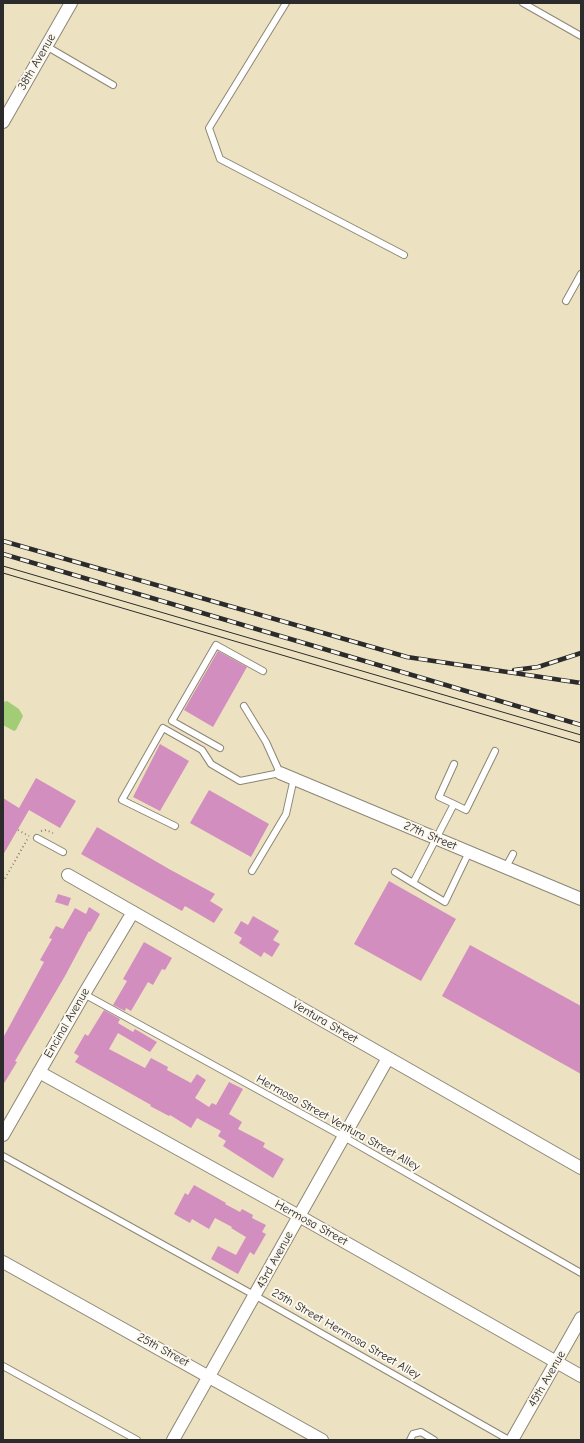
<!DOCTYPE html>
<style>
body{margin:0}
#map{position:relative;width:584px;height:1443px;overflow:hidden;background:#ece1c0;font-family:"Comic Neue",sans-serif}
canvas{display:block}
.frame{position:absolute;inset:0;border:4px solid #2b2b2b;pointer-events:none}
</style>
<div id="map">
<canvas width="584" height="1443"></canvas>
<div class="frame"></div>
</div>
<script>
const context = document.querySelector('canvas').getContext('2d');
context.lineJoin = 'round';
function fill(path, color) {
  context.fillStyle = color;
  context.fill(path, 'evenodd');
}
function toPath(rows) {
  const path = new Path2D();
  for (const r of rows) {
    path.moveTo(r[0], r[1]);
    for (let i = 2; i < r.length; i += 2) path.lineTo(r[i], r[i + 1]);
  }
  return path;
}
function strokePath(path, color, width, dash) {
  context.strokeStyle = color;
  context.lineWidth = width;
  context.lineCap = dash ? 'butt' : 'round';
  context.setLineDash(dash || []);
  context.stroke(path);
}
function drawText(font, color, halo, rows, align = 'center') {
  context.font = font + ' "Comic Neue",sans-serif';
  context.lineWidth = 4;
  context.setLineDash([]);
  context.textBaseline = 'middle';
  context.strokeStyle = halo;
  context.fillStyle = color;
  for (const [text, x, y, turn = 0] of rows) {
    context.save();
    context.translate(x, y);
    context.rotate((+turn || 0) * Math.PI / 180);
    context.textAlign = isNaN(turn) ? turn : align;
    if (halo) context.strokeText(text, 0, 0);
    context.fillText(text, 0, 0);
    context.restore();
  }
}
fill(toPath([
 [7,701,19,709,23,716,16,730,14,731,3,725,3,702]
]), '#a3cc77');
fill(toPath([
 [218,651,247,667,213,727,184,710],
 [160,744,189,761,160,811,133,797],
 [36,778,76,801,60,828,29,810,3,855,3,798,19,808],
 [209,790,269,824,251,857,190,823],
 [97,827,169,869,215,894,210,901,223,909,214,923,185,906,182,911,81,854],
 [389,881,456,919,421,981,354,944],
 [58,894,71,898,68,906,55,902],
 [89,907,100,914,90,932,89,931,65,976,15,1061,17,1062,3,1085,3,1038,44,962,40,960,52,939,49,938,56,926,63,929,75,908,86,914],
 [253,916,279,931,273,940,280,944,272,957,264,952,261,957,239,943,242,938,234,933,241,921,248,925],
 [144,942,172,958,165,970,162,969,153,985,148,982,131,1011,126,1008,125,1011,113,1005,127,981,123,979],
 [470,945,581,1006,581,1074,442,996],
 [104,1010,120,1019,118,1023,133,1032,135,1029,157,1042,150,1052,118,1033,109,1049,145,1068,151,1058,168,1067,167,1070,191,1083,197,1074,206,1080,195,1098,209,1107,212,1103,216,1105,229,1082,243,1089,229,1114,242,1122,238,1129,265,1143,263,1147,284,1159,273,1178,223,1146,226,1141,218,1136,221,1131,197,1118,191,1128,170,1115,169,1116,150,1106,151,1105,75,1062,79,1056,74,1053,85,1034,88,1036],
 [194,1185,226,1203,225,1204,240,1212,242,1209,253,1215,252,1218,266,1225,262,1232,266,1234,254,1255,250,1252,238,1274,211,1259,218,1246,236,1255,246,1237,231,1228,232,1227,215,1218,209,1229,192,1219,190,1223,174,1214,185,1193,188,1195]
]), '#d38ec0');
const service = toPath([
 [286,3,209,128,220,159,404,255],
 [523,3,581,36],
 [46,46,113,85],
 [566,301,581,274],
 [220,748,172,721,216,645,263,671],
 [454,804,466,810,495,751],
 [175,826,122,800,163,728,202,750,211,764,240,781,280,773,266,742,244,706],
 [37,838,63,852],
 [506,867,513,854],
 [252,871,286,814,294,778],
 [395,872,413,883,454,804,439,797,454,764],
 [413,883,445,902,469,852],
 [84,994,344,1137,581,1273],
 [3,1156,254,1295,509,1440],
 [3,1366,137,1440],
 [410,1440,413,1434,421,1432,434,1440]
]);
const minor = toPath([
 [3,122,71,3],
 [280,773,581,899],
 [68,875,581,1168],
 [39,1072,299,1216,581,1376],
 [3,1135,84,994,133,912],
 [3,1262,322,1440],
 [173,1440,388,1058],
 [512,1440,581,1318]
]);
strokePath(service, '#8c8676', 8);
strokePath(minor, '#8c8676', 14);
strokePath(toPath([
 [18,830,29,836],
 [41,831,46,830,53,833],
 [3,882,28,838]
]), '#8c8676', 2, [1, 3]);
strokePath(service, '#fff', 6);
strokePath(minor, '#fff', 12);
strokePath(toPath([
 [3,566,581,735],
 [3,573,581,743]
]), '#2b2b2b', 1);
const rail = toPath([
 [3,541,407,657,581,683],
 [3,554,581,725],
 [514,670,538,667,581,653]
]);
strokePath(rail, '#2b2b2b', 4.5);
strokePath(rail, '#fbf7ec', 3, [9]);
drawText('12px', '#2b2b2b', '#fbf7ec', [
 ["38th Avenue",37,62,-60],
 ["27th Street",430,836,23],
 ["Ventura Street",325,1022,30],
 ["Encinal Avenue",67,1023,-60],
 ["Hermosa Street Ventura Street Alley",338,1123,29],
 ["Hermosa Street",311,1223,29],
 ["43rd Avenue",275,1260,-61],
 ["25th Street Hermosa Street Alley",346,1334,30],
 ["25th Street",163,1350,29],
 ["45th Avenue",547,1379,-60]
]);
</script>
